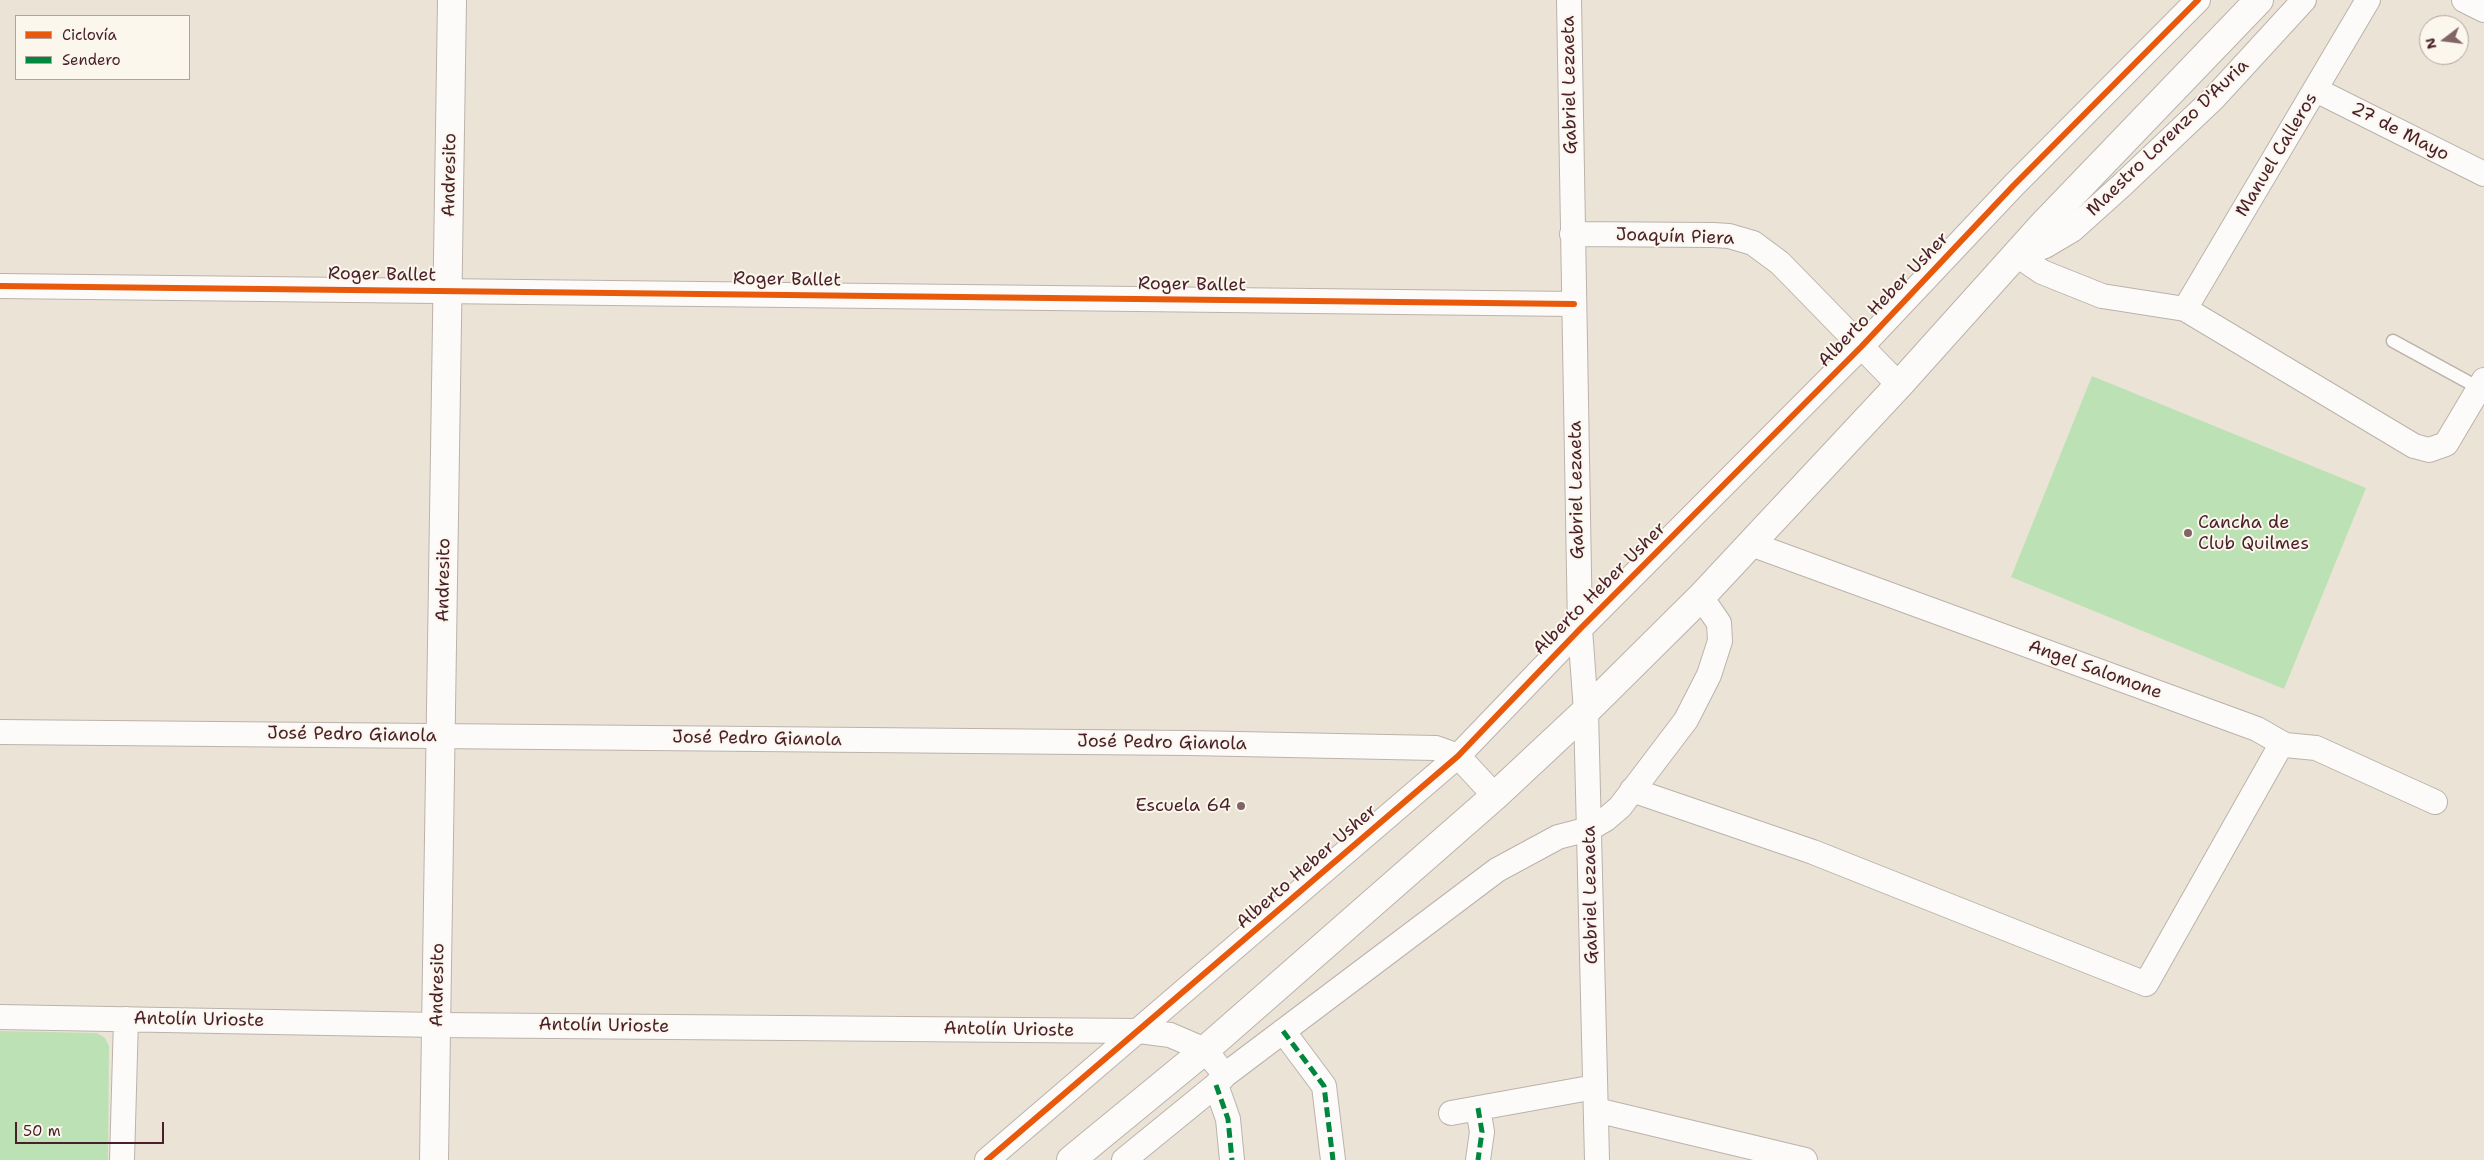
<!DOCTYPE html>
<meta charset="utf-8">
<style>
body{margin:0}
#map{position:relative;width:2484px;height:1160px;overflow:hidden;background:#ebe4d6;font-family:"Shantell Sans",sans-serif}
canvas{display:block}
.legend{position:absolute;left:15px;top:15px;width:175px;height:65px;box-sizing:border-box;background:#fbf7ec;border:1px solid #b4a19f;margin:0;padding:6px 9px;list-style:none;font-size:15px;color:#4a1f2b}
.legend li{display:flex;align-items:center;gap:10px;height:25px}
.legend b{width:25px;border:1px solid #b4a19f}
.north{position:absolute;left:2419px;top:15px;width:50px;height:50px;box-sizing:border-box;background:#fbf7ec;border:1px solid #b4a19f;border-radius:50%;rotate:255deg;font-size:14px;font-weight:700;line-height:20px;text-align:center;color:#4a1f2b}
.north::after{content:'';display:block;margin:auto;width:18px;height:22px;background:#826467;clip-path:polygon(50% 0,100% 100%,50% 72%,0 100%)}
.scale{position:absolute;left:15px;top:1122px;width:149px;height:22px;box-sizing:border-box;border:2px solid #4a1f2b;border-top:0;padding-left:6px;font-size:15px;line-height:18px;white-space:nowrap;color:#4a1f2b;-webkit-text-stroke:4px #fbf7ec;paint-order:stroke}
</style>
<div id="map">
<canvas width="2484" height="1160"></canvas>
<ul class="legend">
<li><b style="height:6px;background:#e8590c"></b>Ciclovía</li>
<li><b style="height:6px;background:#00873e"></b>Sendero</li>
</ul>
<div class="north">N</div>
<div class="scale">50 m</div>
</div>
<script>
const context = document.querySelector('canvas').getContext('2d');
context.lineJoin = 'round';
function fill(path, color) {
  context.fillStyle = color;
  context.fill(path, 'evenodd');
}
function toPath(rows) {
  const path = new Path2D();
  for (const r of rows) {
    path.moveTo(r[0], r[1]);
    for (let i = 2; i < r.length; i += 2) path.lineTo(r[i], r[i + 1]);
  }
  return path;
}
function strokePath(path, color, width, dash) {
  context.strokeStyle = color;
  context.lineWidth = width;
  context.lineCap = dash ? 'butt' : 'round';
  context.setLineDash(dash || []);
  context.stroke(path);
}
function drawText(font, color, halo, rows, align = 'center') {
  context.font = font + ' "Shantell Sans",sans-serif';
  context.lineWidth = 4;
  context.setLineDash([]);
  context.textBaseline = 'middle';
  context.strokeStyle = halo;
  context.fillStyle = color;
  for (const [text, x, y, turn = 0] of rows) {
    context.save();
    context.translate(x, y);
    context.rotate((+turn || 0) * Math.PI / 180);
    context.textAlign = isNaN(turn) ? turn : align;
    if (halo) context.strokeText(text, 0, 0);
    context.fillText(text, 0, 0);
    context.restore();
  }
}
fill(toPath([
 [2092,376,2366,488,2284,689,2011,577],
 [0,1031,97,1033,105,1038,109,1046,108,1160,0,1160]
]), '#bce1b4');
const lane = toPath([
 [2393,341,2479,388]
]);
const street = toPath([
 [1569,0,1580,629,1586,711,1597,1160],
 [2464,0,2484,10],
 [2316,90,2484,174],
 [1572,234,1713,235,1729,236,1753,243,1780,263,1899,385],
 [2017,255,2042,272,2102,296,2185,309,2414,446,2429,450,2446,444,2484,380],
 [2017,255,2045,246,2072,230,2121,186,2214,98,2304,0],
 [0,286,1574,304],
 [2185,309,2368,0],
 [1751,544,2257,729,2285,745,2316,748,2435,802],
 [0,732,1189,743,1436,748,1458,756,1495,796],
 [1632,790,1813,852,2146,984,2282,743],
 [0,1017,437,1025,1139,1031,1170,1035,1205,1050,1225,1075],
 [1283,1031,1324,1086,1333,1160],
 [1216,1085,1228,1119,1232,1160],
 [1478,1108,1482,1132,1478,1160],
 [1596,1110,1805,1160],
 [1451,1113,1595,1087],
 [122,1160,126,1019],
 [987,1160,1458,756,1580,629,1861,347,2013,186,2198,0],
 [1124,1160,1216,1085,1225,1075,1497,870,1558,837,1589,829,1606,819,1620,807,1686,720,1709,675,1720,641,1719,623,1701,597]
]);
const secondary = toPath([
 [434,1160,452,0],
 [1071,1160,1205,1050,1495,796,1586,711,1701,597,1899,385,2040,228,2259,0]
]);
strokePath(lane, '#bbb2ab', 15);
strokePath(street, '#bbb2ab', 26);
strokePath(secondary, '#bbb2ab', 30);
strokePath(lane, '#fcfbf9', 12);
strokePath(street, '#fcfbf9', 24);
strokePath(secondary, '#fcfbf9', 28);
strokePath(toPath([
 [1283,1031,1324,1086,1333,1160],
 [1216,1085,1228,1119,1232,1160],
 [1478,1108,1482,1132,1478,1160]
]), '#00873e', 5, [10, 5]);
strokePath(toPath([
 [0,286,1574,304],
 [987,1160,1458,756,1580,629,1861,347,2013,186,2198,0]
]), '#e8590c', 6);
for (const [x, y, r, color] of [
 [2188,533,5,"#826467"],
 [1241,806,5,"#826467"]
]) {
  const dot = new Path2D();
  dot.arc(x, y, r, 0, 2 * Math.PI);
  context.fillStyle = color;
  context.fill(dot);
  strokePath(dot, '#fbf7ec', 2);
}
drawText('18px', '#4a1f2b', '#fbf7ec', [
 ["Gabriel Lezaeta",1570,85,-91],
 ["27 de Mayo",2400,132,27],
 ["Maestro Lorenzo D'Auria",2168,138,-44],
 ["Manuel Calleros",2277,155,-59],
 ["Andresito",450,175,-89],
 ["Joaquín Piera",1675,237,2],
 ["Roger Ballet",382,275,1],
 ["Roger Ballet",787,280,1],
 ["Roger Ballet",1192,285,1],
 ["Alberto Heber Usher",1884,300,-46],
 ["Gabriel Lezaeta",1577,490,-91],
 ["Andresito",444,580,-89],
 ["Alberto Heber Usher",1600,589,-45],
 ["Angel Salomone",2095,670,20],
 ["José Pedro Gianola",352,735,1],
 ["José Pedro Gianola",757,739,1],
 ["José Pedro Gianola",1162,743,1],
 ["Alberto Heber Usher",1307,867,-41],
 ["Gabriel Lezaeta",1591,895,-91],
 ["Andresito",438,985,-89],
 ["Antolín Urioste",199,1020,1],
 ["Antolín Urioste",604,1026,1],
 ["Antolín Urioste",1009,1030,1]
]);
drawText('18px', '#4a1f2b', '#fbf7ec', [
 ["Cancha de",2198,523],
 ["Club Quilmes",2198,544],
 ["Escuela 64",1231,806,"right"]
], 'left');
</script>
